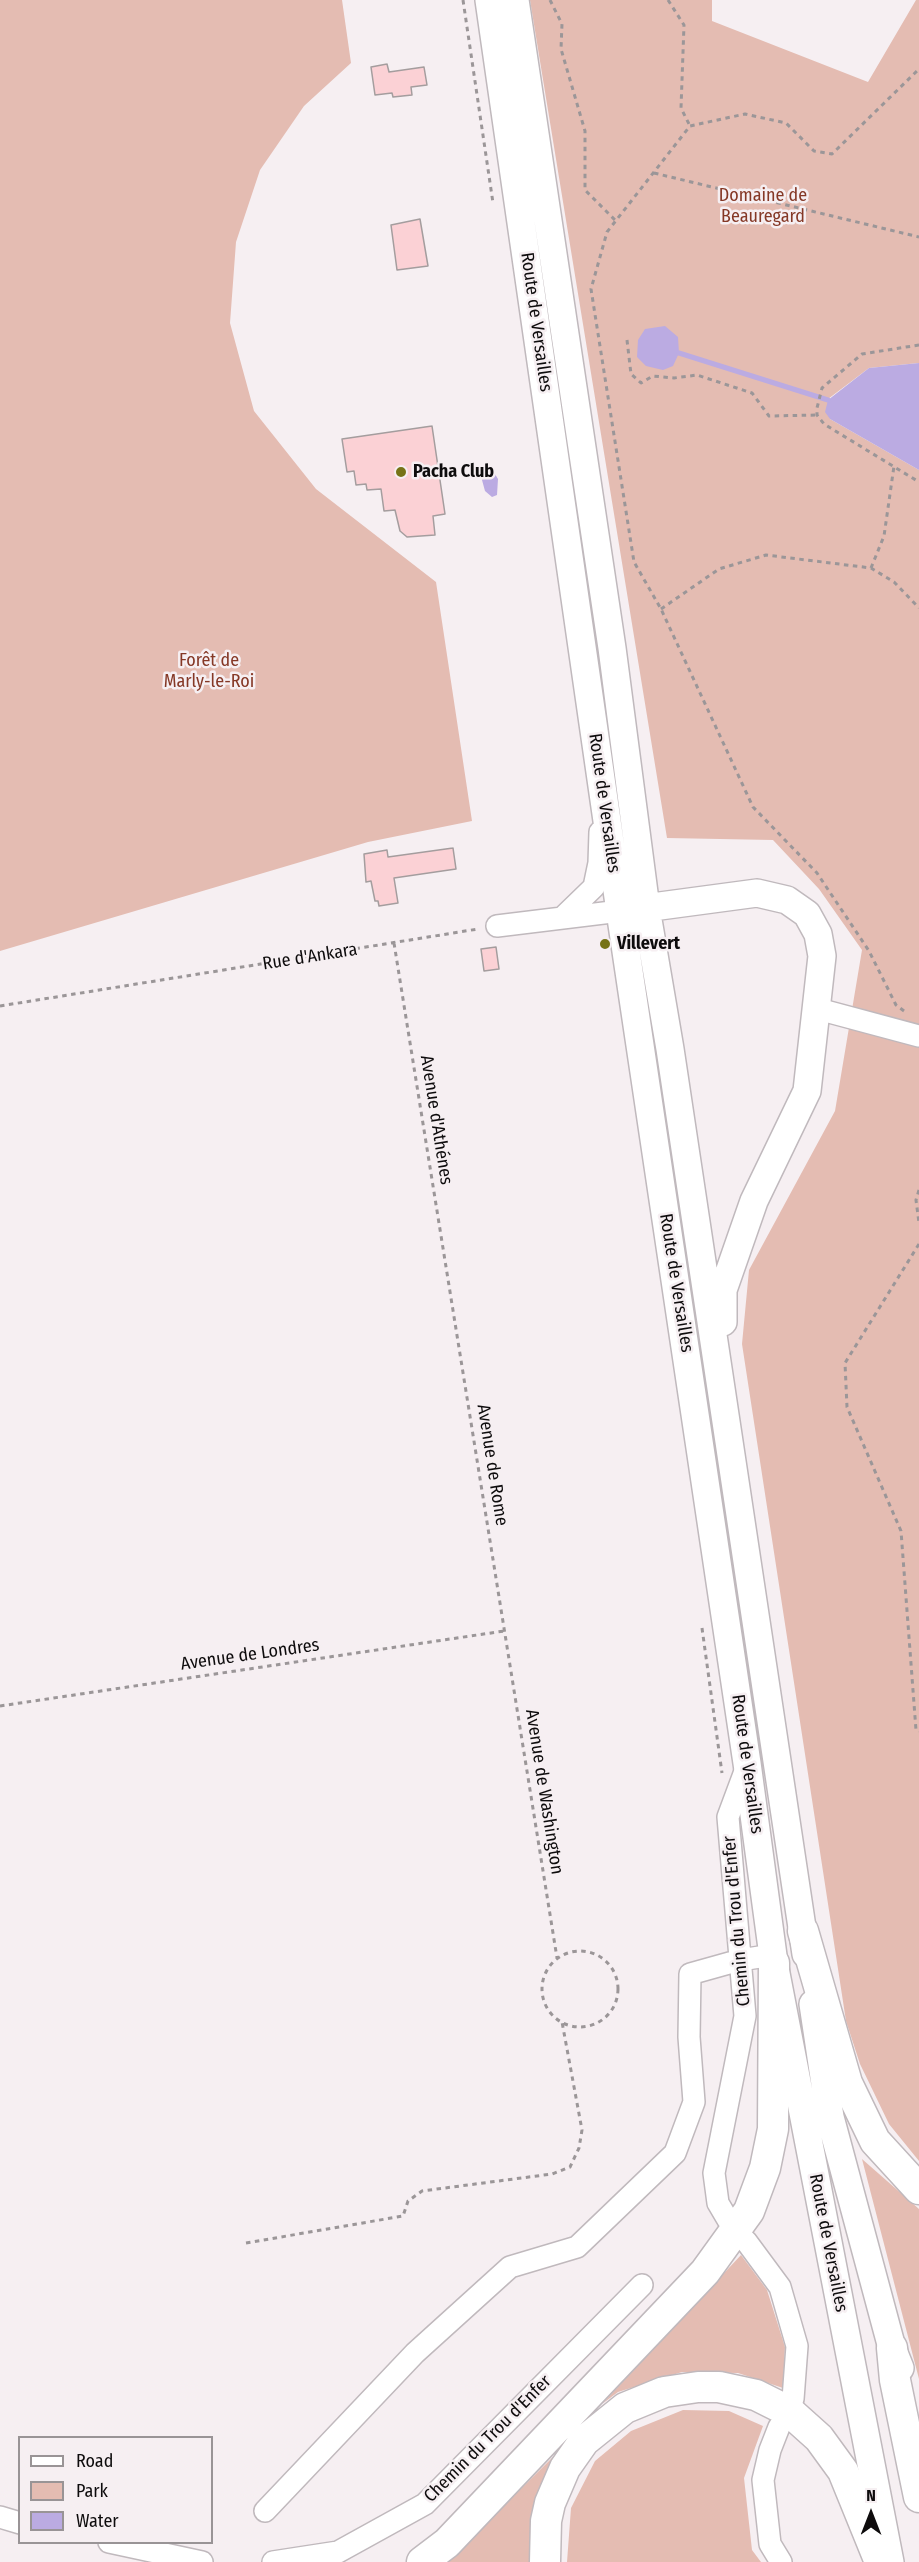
<!DOCTYPE html>
<meta charset="utf-8">
<style>
body{margin:0}
#map{position:relative;width:919px;height:2562px;overflow:hidden;background:#f6eff2;font-family:"Fira Sans Condensed",sans-serif}
canvas{display:block}
.legend{position:absolute;left:18px;top:2436px;width:195px;height:108px;box-sizing:border-box;background:#f6eff2;border:2px solid #999496;margin:0;padding:8px 10px;list-style:none;font-size:18px;color:#0e0c0d}
.legend li{display:flex;align-items:center;gap:12px;height:30px}
.legend b{width:30px;border:2px solid #999496}
.north{position:absolute;left:841px;top:2484px;width:60px;height:60px;-webkit-text-stroke:4px #f6eff2;paint-order:stroke;rotate:0deg;font-size:16px;font-weight:700;line-height:24px;text-align:center;color:#0e0c0d}
.north::after{content:'';display:block;margin:auto;width:21px;height:27px;background:#0e0c0d;clip-path:polygon(50% 0,100% 100%,50% 72%,0 100%)}
</style>
<div id="map">
<canvas width="919" height="2562"></canvas>
<ul class="legend">
<li><b style="height:8px;background:#fff"></b>Road</li>
<li><b style="height:16px;background:#e4bcb2"></b>Park</li>
<li><b style="height:16px;background:#bbabe2"></b>Water</li>
</ul>
<div class="north">N</div>
</div>
<script>
const context = document.querySelector('canvas').getContext('2d');
context.lineJoin = 'round';
function fill(path, color) {
  context.fillStyle = color;
  context.fill(path, 'evenodd');
}
function toPath(rows) {
  const path = new Path2D();
  for (const r of rows) {
    if (r.length === 3) {
      path.moveTo(r[0] + r[2], r[1]);
      path.arc(r[0], r[1], r[2], 0, 2 * Math.PI);
      continue;
    }
    path.moveTo(r[0], r[1]);
    for (let i = 2; i < r.length; i += 2) path.lineTo(r[i], r[i + 1]);
  }
  return path;
}
function strokePath(path, color, width, dash) {
  context.strokeStyle = color;
  context.lineWidth = width;
  context.lineCap = dash ? 'butt' : 'round';
  context.setLineDash(dash || []);
  context.stroke(path);
}
function drawText(font, color, halo, rows, align = 'center') {
  context.font = font + ' "Fira Sans Condensed",sans-serif';
  context.lineWidth = 5;
  context.setLineDash([]);
  context.textBaseline = 'middle';
  context.strokeStyle = halo;
  context.fillStyle = color;
  for (const [text, x, y, turn = 0] of rows) {
    context.save();
    context.translate(x, y);
    context.rotate((+turn || 0) * Math.PI / 180);
    context.textAlign = isNaN(turn) ? turn : align;
    if (halo) context.strokeText(text, 0, 0);
    context.fillText(text, 0, 0);
    context.restore();
  }
}
fill(toPath([
 [0,0,342,0,351,63,304,106,260,170,236,242,230,323,254,411,316,489,436,582,472,821,368,842,0,951],
 [530,0,712,0,712,21,868,82,916,0,919,0,919,363,869,368,828,399,830,419,919,470,919,2161,889,2124,860,2064,846,2021,742,1344,749,1270,835,1111,862,950,819,889,773,840,667,838],
 [862,2159,919,2209,919,2379],
 [741,2255,767,2290,785,2347,783,2388,738,2373,682,2372,618,2392,602,2404],
 [683,2410,729,2411,763,2426,744,2478,752,2550,761,2562,567,2562,571,2508,595,2461,631,2431],
 [555,2455,536,2497,530,2562,447,2562]
]), '#e4bcb2');
fill(toPath([
 [665,326,678,337,679,353,673,366,663,370,646,366,637,357,638,340,645,329],
 [919,363,919,470,830,419,825,412,828,400,869,368],
 [486,466,490,466,498,479,497,495,492,497,485,491,482,480]
]), '#bbabe2');
strokePath(toPath([
 [679,353,828,400]
]), '#bbabe2', 5);
const building = toPath([
 [387,64,389,72,424,67,427,85,411,87,412,95,393,97,392,93,375,95,371,67,387,64],
 [420,219,428,266,397,270,391,225,420,219],
 [432,426,445,514,433,516,435,535,407,537,400,531,395,510,384,511,381,489,367,490,366,484,356,485,354,471,347,472,342,439,432,426],
 [453,848,456,869,394,878,398,903,379,906,378,901,375,901,371,881,366,882,364,854,387,850,388,857,453,848],
 [496,947,499,969,484,971,481,949,496,947]
]);
fill(building, '#fbd1d5');
strokePath(building, '#a49d9e', 1.5);
const minor = toPath([
 [562,918,594,887,599,863,600,832],
 [497,926,620,911],
 [818,1009,919,1036],
 [728,2220,718,2203,714,2173,745,2016,728,1817,747,1766],
 [746,2241,780,2287,797,2346,793,2399],
 [779,2427,770,2450,763,2480,770,2544,781,2562],
 [265,2511,415,2353,510,2267,577,2247,675,2153,694,2102,689,2037,690,1974,740,1960,773,1955],
 [0,2517,20,2523],
 [109,2542,202,2562],
 [273,2562,338,2552,425,2504,642,2285]
]);
const major = toPath([
 [489,0,620,911,747,1763,774,1963,890,2562],
 [515,0,612,648,646,908,670,1049,806,1954],
 [630,910,757,893,787,900,807,914,818,934,822,956,807,1091,754,1201,723,1290,723,1322],
 [813,2004,830,2117,892,2348,900,2368]
]);
const highway = toPath([
 [803,1931,847,2083,875,2141,919,2189],
 [892,2348,895,2380,919,2497],
 [422,2562,447,2543,705,2272,749,2211,765,2168,773,2129,774,1963],
 [545,2562,546,2521,550,2503,565,2468,584,2441,625,2408,664,2392,698,2387,719,2387,756,2395,790,2412,819,2438,843,2471,880,2562]
]);
strokePath(minor, '#c0b9bd', 24);
strokePath(major, '#c0b9bd', 30);
strokePath(highway, '#c0b9bd', 33);
strokePath(toPath([
 [463,0,493,203],
 [550,0,562,24,561,49,585,131,585,190,616,221],
 [668,0,684,25,681,108,690,126],
 [654,173,919,237],
 [627,340,631,374,641,383,653,376,674,378,697,375,752,393,769,416,817,415],
 [919,345,862,354,822,388,817,408,817,415,824,424,919,482],
 [871,568,884,536,894,466],
 [661,609,719,569,766,555,871,568,894,582,919,608],
 [394,943,557,1958],
 [0,1006,478,929],
 [904,1011,896,1005,869,951,817,873,753,807,661,609,634,562,591,289,607,232,690,126,745,114,786,123,814,151,832,154,919,69],
 [919,1190,916,1200,919,1223],
 [919,1244,845,1363,847,1407,901,1531,916,1730,919,1731],
 [702,1628,722,1773],
 [0,1706,504,1631],
 [580,1989,38],
 [246,2243,403,2216,408,2201,422,2191,552,2174,570,2167,579,2148,582,2130,562,2022]
]), '#9b9698', 3, [4.5, 4.5]);
strokePath(minor, '#fff', 21);
strokePath(major, '#fff', 27);
strokePath(highway, '#fff', 30);
for (const [x, y, r, color] of [
 [401,472,6,"#767316"],
 [605,944,6,"#767316"]
]) {
  const dot = new Path2D();
  dot.arc(x, y, r, 0, 2 * Math.PI);
  context.fillStyle = color;
  context.fill(dot);
  strokePath(dot, '#f6eff2', 2);
}
drawText('18px', '#853826', '#f6eff2', [
 ["Domaine de",763,196],
 ["Beauregard",763,217],
 ["Forêt de",209,661],
 ["Marly-le-Roi",209,682]
]);
drawText('18px', '#0e0c0d', '#f6eff2', [
 ["Route de Versailles",536,322,82],
 ["Route de Versailles",604,803,82],
 ["Rue d'Ankara",310,957,-9],
 ["Avenue d'Athénes",436,1120,81],
 ["Route de Versailles",676,1283,81],
 ["Avenue de Rome",492,1465,81],
 ["Avenue de Londres",250,1655,-8],
 ["Route de Versailles",747,1764,82],
 ["Avenue de Washington",544,1792,81],
 ["Chemin du Trou d'Enfer",737,1921,-95],
 ["Route de Versailles",828,2243,79],
 ["Chemin du Trou d'Enfer",488,2439,-45]
]);
drawText('bold 18px', '#0e0c0d', '#f6eff2', [
 ["Pacha Club",413,472],
 ["Villevert",617,944]
], 'left');
</script>
